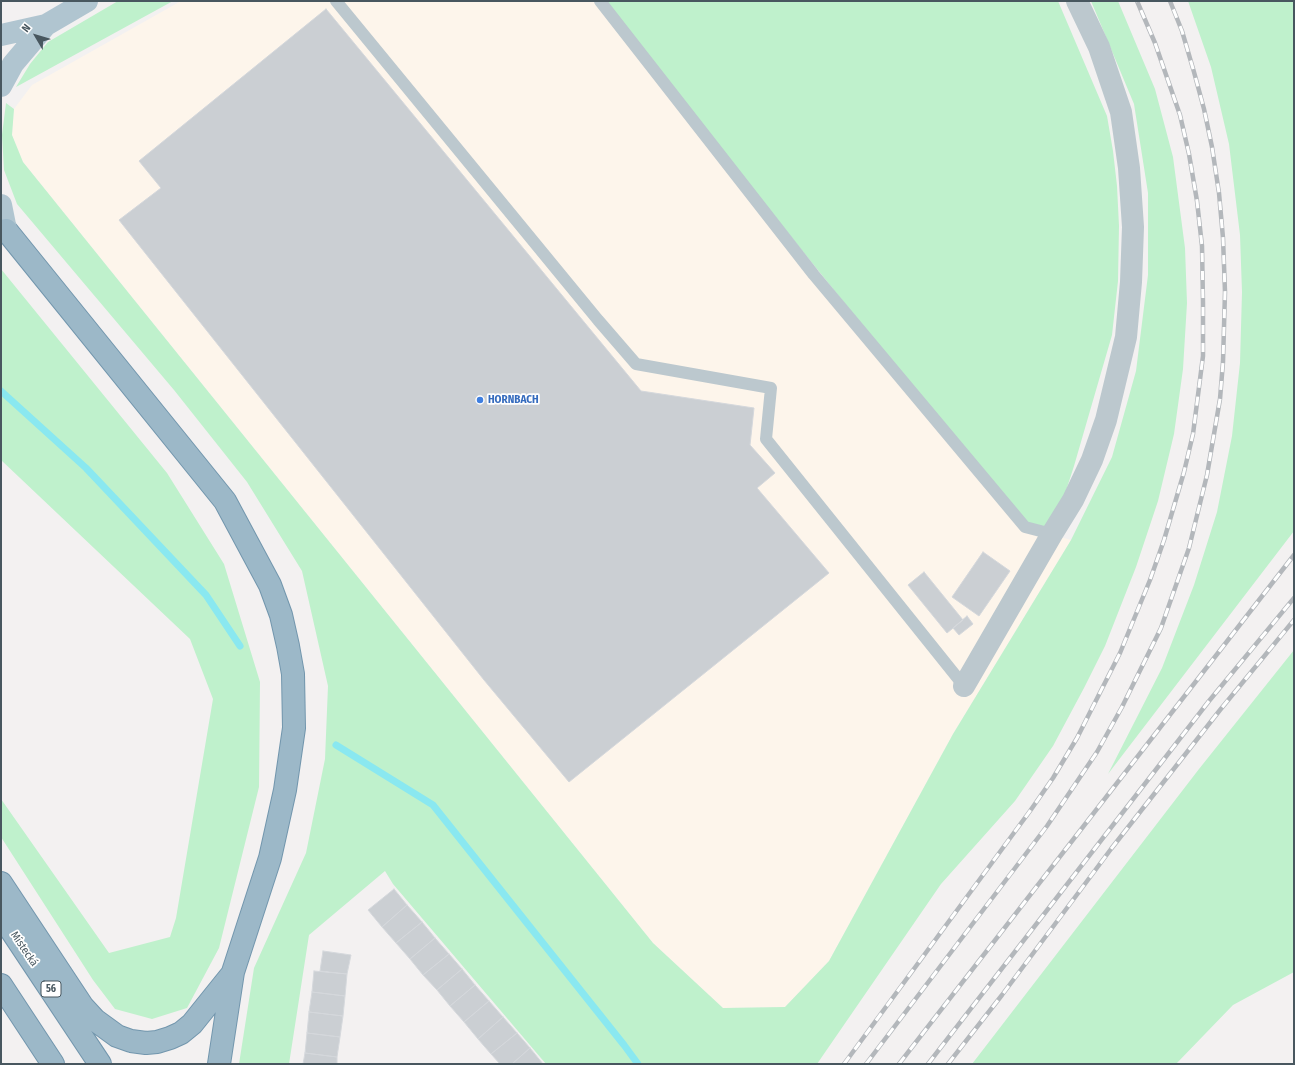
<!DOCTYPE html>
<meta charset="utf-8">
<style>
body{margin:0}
#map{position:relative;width:1295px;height:1065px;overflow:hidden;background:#f3f1f1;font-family:"Fira Sans Condensed",sans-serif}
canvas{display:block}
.frame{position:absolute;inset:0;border:2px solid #48575f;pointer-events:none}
.north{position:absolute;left:16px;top:16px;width:40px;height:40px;-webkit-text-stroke:3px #fff;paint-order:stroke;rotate:308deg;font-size:11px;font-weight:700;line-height:16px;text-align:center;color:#48575f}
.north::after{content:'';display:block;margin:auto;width:14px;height:18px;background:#48575f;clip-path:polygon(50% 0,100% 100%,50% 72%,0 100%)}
</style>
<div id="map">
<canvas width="1295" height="1065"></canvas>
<div class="frame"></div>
<div class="north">N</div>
</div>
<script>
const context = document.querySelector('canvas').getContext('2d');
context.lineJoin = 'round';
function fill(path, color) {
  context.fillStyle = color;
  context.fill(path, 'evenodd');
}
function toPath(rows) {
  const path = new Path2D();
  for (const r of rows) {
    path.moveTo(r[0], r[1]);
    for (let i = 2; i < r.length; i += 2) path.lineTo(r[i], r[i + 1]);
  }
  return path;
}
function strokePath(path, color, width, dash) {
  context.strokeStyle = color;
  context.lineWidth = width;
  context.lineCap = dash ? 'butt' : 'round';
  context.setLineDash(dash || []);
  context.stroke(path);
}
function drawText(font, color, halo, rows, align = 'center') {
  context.font = font + ' "Fira Sans Condensed",sans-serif';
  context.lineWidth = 3.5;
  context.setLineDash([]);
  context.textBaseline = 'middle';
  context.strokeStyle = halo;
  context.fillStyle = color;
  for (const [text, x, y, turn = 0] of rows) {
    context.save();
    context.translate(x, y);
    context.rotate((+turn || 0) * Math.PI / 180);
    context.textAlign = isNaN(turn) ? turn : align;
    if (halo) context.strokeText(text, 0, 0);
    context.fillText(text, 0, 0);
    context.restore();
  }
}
fill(toPath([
 [181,1,600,1,1025,527,1071,540,953,734,829,961,785,1007,723,1008,653,943,23,162,12,135,14,109,32,85]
]), '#fdf5eb');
fill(toPath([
 [118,1,173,1,16,87,30,64,48,42],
 [601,1,1058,1,1107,116,1113,151,1117,186,1119,226,1118,281,1112,335,1074,466,1052,534,1025,527],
 [1091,1,1118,1,1155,89,1173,157,1185,248,1187,303,1183,369,1174,434,1158,501,1136,567,1105,646,1084,688,1053,746,1015,801,941,884,817,1064,546,1064,393,884,385,871,309,935,289,1064,239,1064,254,968,306,853,325,759,328,686,302,571,247,482,174,390,17,204,4,170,2,135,6,103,14,109,12,135,23,162,653,943,723,1008,785,1007,829,961,953,734,1071,540,1112,457,1136,371,1148,275,1148,193,1134,104],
 [1188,1,1294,1,1294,531,1108,774,1162,668,1194,585,1217,512,1232,436,1240,363,1242,292,1240,235,1229,144,1211,67],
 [1,269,167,473,224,564,260,682,259,787,219,948,187,1008,152,1019,115,1009,93,980,1,837,1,799,109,953,170,937,176,918,213,699,190,639,1,460],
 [1294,650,1294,972,1233,1005,1176,1064,972,1064,1199,769]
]), '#bff1cc');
strokePath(toPath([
 [1,391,86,468,206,595,240,646],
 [336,745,433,805,624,1045,638,1064]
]), '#8ae8f0', 7);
const building = toPath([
 [326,9,641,391,754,408,750,445,775,473,757,488,829,573,569,782,484,680,119,220,161,188,139,161,326,9],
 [983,552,1010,571,979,616,952,597,983,552],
 [924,572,963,620,947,633,908,585,924,572],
 [967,616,973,624,959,635,953,628,967,616],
 [394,889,407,905,382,927,368,910,394,889],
 [407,905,422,922,396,943,382,927,407,905],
 [422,922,435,938,410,959,396,943,422,922],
 [435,938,449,954,423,975,410,959,435,938],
 [323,951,351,955,347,974,320,971,323,951],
 [449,954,462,969,437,990,423,975,449,954],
 [462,969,475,985,450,1006,437,990,462,969],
 [314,971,347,974,345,996,312,992,314,971],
 [475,985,489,1001,464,1022,450,1006,475,985],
 [312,992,345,996,343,1016,309,1012,312,992],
 [489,1001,503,1017,478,1039,464,1022,489,1001],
 [309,1012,343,1016,340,1037,307,1033,309,1012],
 [503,1017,517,1033,491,1054,478,1039,503,1017],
 [307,1033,340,1037,337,1057,305,1053,307,1033],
 [517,1033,530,1048,512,1064,500,1064,491,1054,517,1033],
 [530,1048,543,1064,512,1064,530,1048],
 [305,1053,337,1057,337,1064,303,1064,305,1053]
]);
fill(building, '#cbcfd3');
strokePath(building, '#d5d8dc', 1);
const trunk = toPath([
 [6,230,225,501,270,585,281,615,288,646,293,674,294,728,285,790,270,858,233,972,219,1064],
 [1,883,83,1007,95,1020,117,1036,131,1041,146,1043,157,1042,170,1038,181,1033,192,1024,233,973],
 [1,915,100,1064],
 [1,985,53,1064]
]);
strokePath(trunk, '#7296ad', 24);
strokePath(toPath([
 [336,1,598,320,636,364,771,388,766,439,964,686],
 [600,1,814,275,1025,527,1052,534]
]), '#bcc8ce', 12);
strokePath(toPath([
 [964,686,1052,534,1073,500,1092,460,1106,420,1126,337,1131,282,1133,227,1129,168,1121,112,1099,47,1077,1]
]), '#bcc8ce', 22);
strokePath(toPath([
 [1,35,46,25,87,1],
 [1,86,13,64,46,25],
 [1,205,6,230]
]), '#b0c5d0', 22);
strokePath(trunk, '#9cb8c8', 22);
const rail = toPath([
 [844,1064,1030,811,1053,778,1077,738,1120,653,1150,580,1164,540,1184,472,1193,434,1203,356,1203,303,1202,246,1197,201,1189,154,1180,115,1155,43,1137,1],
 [866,1064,1047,826,1097,752,1122,707,1161,628,1189,548,1207,475,1220,399,1223,362,1225,292,1223,238,1219,193,1212,147,1204,109,1194,72,1182,31,1170,1],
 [899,1064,1294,555],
 [928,1064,1209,701,1294,598],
 [948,1064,1002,995,1111,849,1220,710,1294,620]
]);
strokePath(rail, '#b3b7bb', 4.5);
strokePath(rail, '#fff', 3, [9]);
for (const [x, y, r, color] of [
 [480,400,4,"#3f7fe0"]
]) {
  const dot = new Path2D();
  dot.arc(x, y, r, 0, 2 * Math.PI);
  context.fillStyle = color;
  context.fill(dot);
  strokePath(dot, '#fff', 1.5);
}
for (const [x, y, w] of [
 [51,989,20]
]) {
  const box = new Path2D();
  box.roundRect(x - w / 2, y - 8, w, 16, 3);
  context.fillStyle = '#fff';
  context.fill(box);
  strokePath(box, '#48575f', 1);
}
drawText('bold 10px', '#48575f', null, [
 ["56",51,989]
]);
drawText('bold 11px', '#366cbe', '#fff', [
 ["HORNBACH",488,400]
], 'left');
drawText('11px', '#48575f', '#fff', [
 ["Místecká",24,949,56]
]);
</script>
